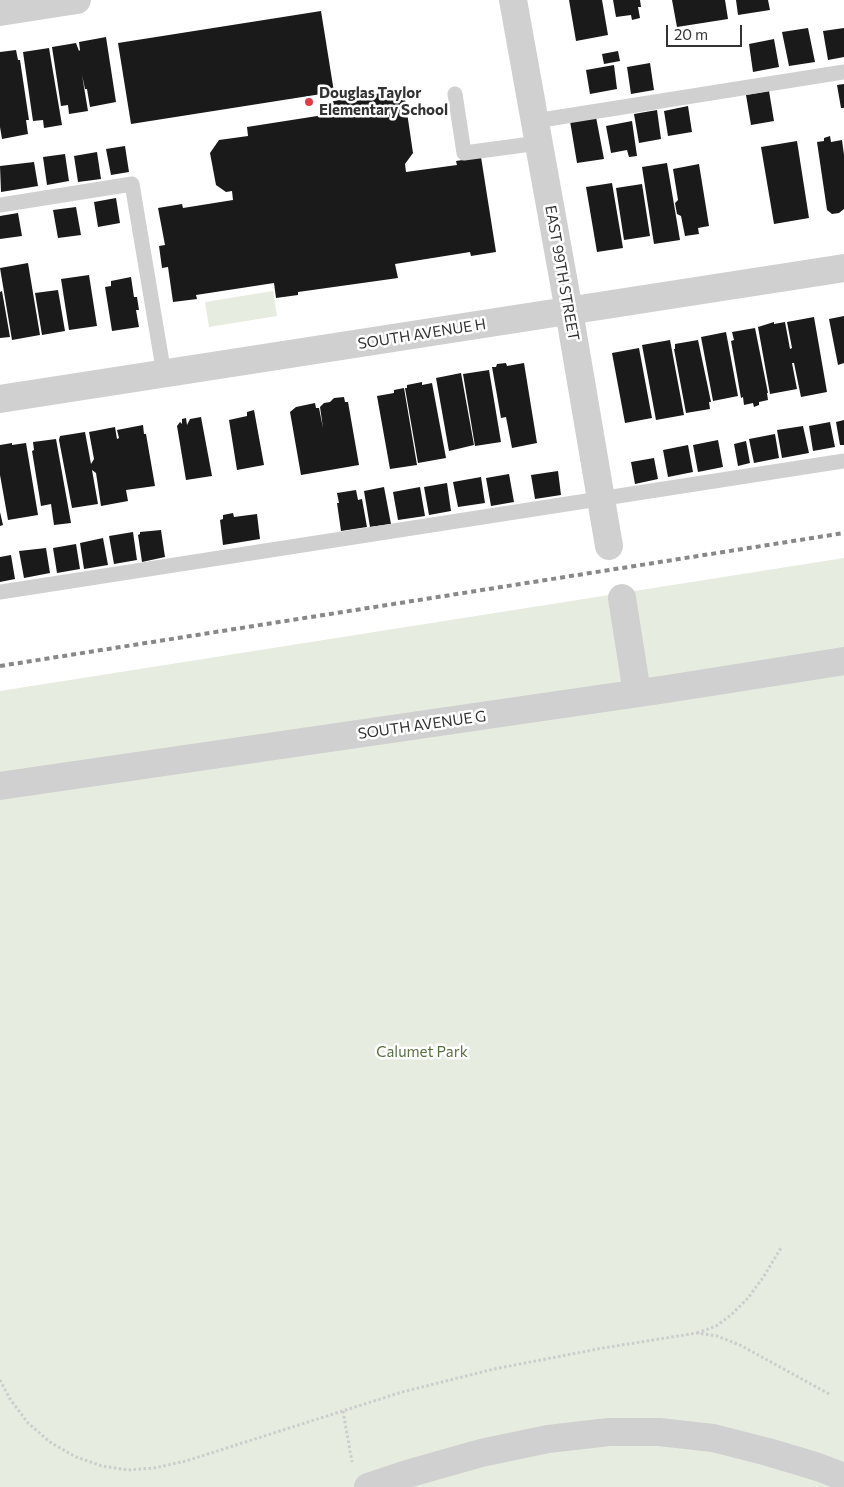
<!DOCTYPE html>
<style>
body{margin:0}
#map{position:relative;width:844px;height:1487px;overflow:hidden;background:#fff;font-family:Commissioner,sans-serif}
canvas{display:block}
.scale{position:absolute;left:666px;top:25px;width:76px;height:22px;box-sizing:border-box;border:2px solid #333;border-top:0;padding-left:6px;font-size:15px;line-height:18px;white-space:nowrap;color:#333;-webkit-text-stroke:4px #fff;paint-order:stroke}
</style>
<div id="map">
<canvas width="844" height="1487"></canvas>
<div class="scale">20 m</div>
</div>
<script>
const context = document.querySelector('canvas').getContext('2d');
context.lineJoin = 'round';
function fill(path, color) {
  context.fillStyle = color;
  context.fill(path, 'evenodd');
}
function toPath(rows) {
  const path = new Path2D();
  for (const r of rows) {
    path.moveTo(r[0], r[1]);
    for (let i = 2; i < r.length; i += 2) path.lineTo(r[i], r[i + 1]);
  }
  return path;
}
function strokePath(path, color, width, dash) {
  context.strokeStyle = color;
  context.lineWidth = width;
  context.lineCap = dash ? 'butt' : 'round';
  context.setLineDash(dash || []);
  context.stroke(path);
}
function drawText(font, color, halo, rows, align = 'center') {
  context.font = font + ' Commissioner,sans-serif';
  context.lineWidth = 5;
  context.setLineDash([]);
  context.textBaseline = 'middle';
  context.strokeStyle = halo;
  context.fillStyle = color;
  for (const [text, x, y, turn = 0] of rows) {
    context.save();
    context.translate(x, y);
    context.rotate((+turn || 0) * Math.PI / 180);
    context.textAlign = isNaN(turn) ? turn : align;
    if (halo) context.strokeText(text, 0, 0);
    context.fillText(text, 0, 0);
    context.restore();
  }
}
fill(toPath([
 [273,291,277,316,209,327,205,302],
 [844,558,844,1487,0,1487,0,691]
]), '#e6ecdf');
fill(toPath([
 [569,0,602,0,608,35,576,41],
 [613,0,640,0,641,7,638,7,640,18,632,20,631,15,616,17],
 [672,0,725,0,728,19,677,27],
 [736,0,768,0,770,10,738,15],
 [321,11,334,92,131,124,118,43],
 [808,28,815,62,789,66,782,32],
 [844,28,844,57,828,60,823,31],
 [106,37,116,102,90,107,87,89,85,89,82,75,88,111,69,114,68,105,61,106,52,47,76,43,79,51,80,50,79,42],
 [774,39,779,67,753,72,749,44],
 [49,48,62,125,44,128,43,120,33,121,23,52],
 [16,50,18,60,20,60,29,120,26,120,28,134,2,139,0,127,0,52],
 [618,51,620,61,604,64,602,54],
 [650,63,654,90,631,94,627,67],
 [614,65,617,89,590,94,586,70],
 [844,84,844,108,841,108,837,85],
 [394,91,405,99,413,153,405,164,406,172,457,165,456,161,481,157,496,252,471,256,470,252,395,264,398,278,298,292,298,295,276,298,274,283,196,295,197,299,173,302,168,267,162,268,159,246,165,245,158,208,182,204,183,208,233,200,232,191,226,192,216,185,210,153,219,140,248,136,247,127,330,114,328,102],
 [769,91,774,121,751,125,746,95],
 [688,106,692,132,668,136,664,111],
 [657,110,661,139,639,143,634,114],
 [596,117,604,159,577,163,570,121],
 [632,121,637,156,629,157,627,150,611,153,606,126],
 [830,136,831,142,842,140,844,155,844,209,839,213,832,214,827,210,817,142,824,141,824,138],
 [797,141,809,218,774,224,761,147],
 [125,146,129,172,111,175,106,149],
 [97,152,101,179,78,182,74,156],
 [65,154,69,181,47,185,43,157],
 [34,162,38,186,1,192,0,166],
 [667,163,680,240,654,244,642,167],
 [699,164,709,226,698,228,699,234,685,236,681,216,677,214,675,203,678,200,673,169],
 [612,183,623,248,597,252,586,187],
 [642,184,650,236,624,240,616,188],
 [116,198,120,223,98,227,94,202],
 [76,207,81,235,58,238,53,210],
 [18,213,22,236,0,239,0,216],
 [28,263,40,335,12,340,0,268],
 [89,275,97,326,69,330,61,279],
 [131,277,134,297,137,297,139,310,136,310,139,327,112,331,105,287,111,286,111,281],
 [58,290,65,331,42,335,35,293],
 [2,291,10,337,0,338,0,292],
 [844,316,844,363,838,365,829,319],
 [814,317,827,392,801,397,794,363,792,363,797,389,770,394,758,327,774,322,774,324,785,322,790,349,792,348,787,322],
 [755,328,768,393,767,393,768,400,759,402,759,405,754,407,753,403,744,405,743,397,741,398,731,341,734,340,732,332],
 [726,332,738,396,713,401,701,337],
 [670,340,684,415,656,420,642,345],
 [698,340,711,402,709,402,710,409,686,413,674,349,675,349,675,344],
 [639,348,652,418,625,423,612,353],
 [506,363,507,366,524,363,537,443,512,448,506,417,501,418,492,367,496,367,497,364],
 [489,370,501,442,475,446,463,374],
 [461,373,474,445,449,451,436,378],
 [422,382,422,385,432,383,446,458,418,463,405,388,407,388,407,385],
 [404,388,417,465,390,469,377,396,394,393,394,390],
 [344,397,345,402,348,402,359,465,301,475,290,412,296,407,315,403,316,408,319,408,323,428,320,407,324,403,330,402,334,398],
 [254,410,264,465,237,470,229,420,247,416,247,412],
 [201,417,212,476,186,480,177,426,180,422,182,424,182,419,186,418,187,425,190,419],
 [844,420,844,445,840,445,836,422],
 [830,422,835,447,813,451,809,426],
 [143,425,144,434,146,434,155,486,126,490,128,501,101,506,96,473,92,470,98,504,72,508,59,440,60,436,85,432,91,464,94,459,89,432,115,427,117,439,119,438,117,430],
 [803,426,809,453,782,458,777,430],
 [775,434,779,458,754,463,749,439],
 [56,439,71,523,54,525,51,504,41,506,32,451,34,450,33,442],
 [718,440,723,467,698,472,693,445],
 [746,441,750,463,738,466,734,444],
 [12,443,12,445,26,443,38,515,8,520,0,475,0,445],
 [688,445,693,472,668,477,663,450],
 [654,458,658,479,635,484,631,462],
 [558,471,561,495,535,499,531,475],
 [509,474,514,502,491,506,486,478],
 [481,477,485,503,458,507,453,482],
 [447,483,451,511,429,515,424,487],
 [384,487,391,524,370,527,364,491],
 [420,487,425,516,398,520,393,492],
 [356,490,358,500,362,499,367,527,341,531,337,503,339,503,337,493],
 [0,512,3,525,0,526],
 [233,513,234,517,257,514,260,539,223,545,220,520,223,519,223,515],
 [161,530,165,557,142,562,138,535,140,534,140,532],
 [133,532,137,560,114,564,109,536],
 [103,538,108,565,84,569,80,543],
 [76,544,80,569,57,573,53,548],
 [46,548,50,573,24,578,19,551],
 [11,555,15,579,0,582,0,557]
]), '#1a1a1a');
strokePath(toPath([
 [697,1333,716,1326,731,1315,748,1298,764,1276,782,1246],
 [0,1380,10,1399,28,1423,50,1442,76,1457,102,1466,128,1470,154,1468,186,1461,402,1392,494,1369,603,1348,697,1333,717,1336,740,1345,831,1395],
 [343,1411,352,1462]
]), '#cdcdcd', 3, [2.5, 2.5]);
strokePath(toPath([
 [455,94,464,153,539,143],
 [535,121,844,72],
 [0,205,132,184,164,374],
 [0,592,844,461]
]), '#d0d0d0', 15);
strokePath(toPath([
 [513,0,569,311,609,546],
 [0,12,77,0],
 [0,399,844,268],
 [622,598,637,693],
 [0,786,667,689,844,661],
 [368,1487,407,1474,481,1453,548,1439,609,1432,659,1432,713,1438,768,1452,818,1467,844,1477]
]), '#d0d0d0', 28);
strokePath(toPath([
 [0,666,844,533]
]), '#888', 4, [5, 4]);
for (const [x, y, r, color] of [
 [309,102,5,"#e63946"]
]) {
  const dot = new Path2D();
  dot.arc(x, y, r, 0, 2 * Math.PI);
  context.fillStyle = color;
  context.fill(dot);
  strokePath(dot, '#fff', 2);
}
drawText('bold 15px', '#333', '#fff', [
 ["Douglas Taylor",319,93],
 ["Elementary School",319,110]
], 'left');
drawText('15px', '#333', '#fff', [
 ["EAST 99TH STREET",562,273,80],
 ["SOUTH AVENUE H",422,334,-9],
 ["SOUTH AVENUE G",422,725,-8]
]);
drawText('15px', '#56703f', '#fff', [
 ["Calumet Park",422,1052]
]);
</script>
